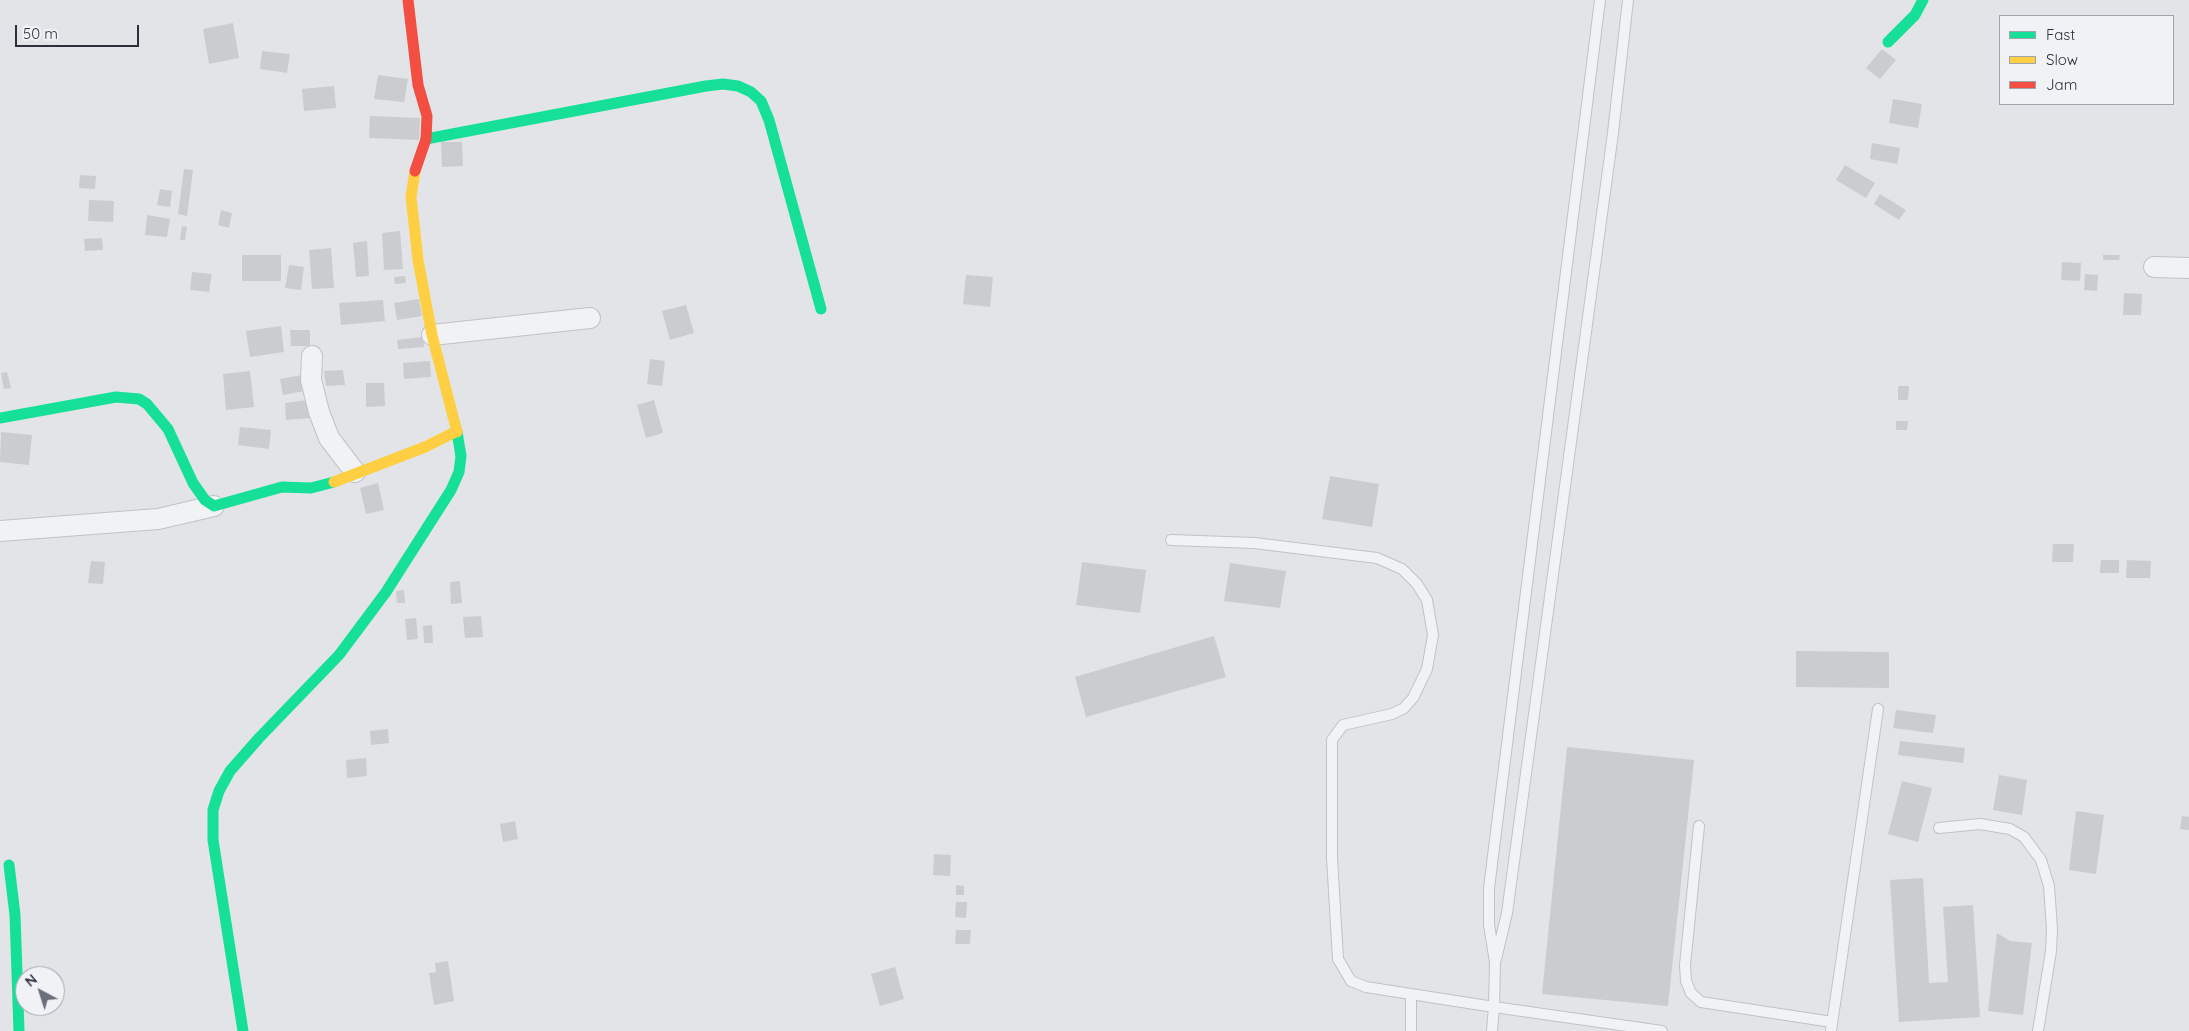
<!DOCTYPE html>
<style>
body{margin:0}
#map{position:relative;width:2189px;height:1031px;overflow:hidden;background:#e2e4e7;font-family:Quicksand,sans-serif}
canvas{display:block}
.legend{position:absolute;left:1999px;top:15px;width:175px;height:90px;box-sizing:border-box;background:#f0f2f6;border:1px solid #a1a4ac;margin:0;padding:6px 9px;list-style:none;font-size:15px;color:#2b303e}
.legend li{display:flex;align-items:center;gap:10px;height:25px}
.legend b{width:25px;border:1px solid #a1a4ac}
.north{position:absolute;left:15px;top:966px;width:50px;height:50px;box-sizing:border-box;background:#f0f2f6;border:1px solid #a1a4ac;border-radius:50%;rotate:320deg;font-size:14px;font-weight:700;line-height:20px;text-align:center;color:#2b303e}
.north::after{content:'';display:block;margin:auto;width:18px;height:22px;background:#6b6f79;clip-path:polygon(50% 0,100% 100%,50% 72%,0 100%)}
.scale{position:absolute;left:15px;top:25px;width:124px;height:22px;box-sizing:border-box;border:2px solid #2b303e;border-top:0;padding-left:6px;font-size:15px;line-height:18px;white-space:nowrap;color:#2b303e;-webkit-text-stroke:4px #f0f2f6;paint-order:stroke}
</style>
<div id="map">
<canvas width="2189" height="1031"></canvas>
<ul class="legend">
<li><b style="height:6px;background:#16e098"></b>Fast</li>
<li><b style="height:6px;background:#ffcf43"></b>Slow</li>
<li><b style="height:6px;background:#f24e42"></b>Jam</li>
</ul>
<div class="north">N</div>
<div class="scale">50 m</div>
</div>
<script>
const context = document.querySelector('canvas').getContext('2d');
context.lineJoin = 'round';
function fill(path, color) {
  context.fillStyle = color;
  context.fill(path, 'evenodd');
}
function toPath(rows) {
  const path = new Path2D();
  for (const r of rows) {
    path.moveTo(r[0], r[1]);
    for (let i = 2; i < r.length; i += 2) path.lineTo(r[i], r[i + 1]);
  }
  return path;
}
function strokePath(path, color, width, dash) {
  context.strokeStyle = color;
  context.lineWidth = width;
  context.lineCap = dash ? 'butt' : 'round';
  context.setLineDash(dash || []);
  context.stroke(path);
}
fill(toPath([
 [233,23,239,58,209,64,203,29],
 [1882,49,1896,60,1880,79,1866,68],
 [262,51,290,54,287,73,260,69],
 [378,75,408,79,404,102,374,99],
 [334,86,336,108,304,111,302,89],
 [1893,99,1922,104,1918,128,1889,123],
 [370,116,420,118,419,140,369,138],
 [441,142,462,142,463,166,442,167],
 [1872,143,1900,148,1897,164,1870,159],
 [1845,165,1875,183,1866,198,1836,180],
 [184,169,193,170,187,216,178,214],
 [80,175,96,176,95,189,79,188],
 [160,189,172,191,170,207,157,205],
 [1880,194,1906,210,1899,220,1874,204],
 [89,200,114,201,113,222,88,221],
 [221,210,232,213,229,228,218,225],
 [147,215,170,219,167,237,145,235],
 [182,226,187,227,185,240,180,240],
 [400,231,403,269,384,270,382,233],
 [102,238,103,250,85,251,84,239],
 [367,241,369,276,356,277,353,243],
 [331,248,334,288,312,289,309,250],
 [242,255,281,255,281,281,242,281],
 [2103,255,2120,255,2119,260,2103,260],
 [2062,262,2081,263,2080,281,2061,280],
 [289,265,304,267,301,290,285,288],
 [192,272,212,274,209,292,190,290],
 [2085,274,2098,275,2097,291,2084,290],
 [966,275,993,277,990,307,963,304],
 [405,276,406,283,395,284,394,277],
 [2124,293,2142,294,2141,315,2123,315],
 [419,299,422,316,397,320,394,303],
 [383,300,385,321,341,325,339,303],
 [686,305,694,333,670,340,662,311],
 [281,326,284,352,250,357,246,331],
 [290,330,310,330,310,346,291,346],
 [423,337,424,347,398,349,397,340],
 [650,359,665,361,662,386,647,384],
 [430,361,431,377,404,379,403,363],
 [343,370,345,385,326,386,324,371],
 [250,371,254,407,226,410,223,374],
 [7,372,11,388,4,389,1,373],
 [302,375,305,391,283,395,280,379],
 [366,383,384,383,385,406,366,407],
 [1898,386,1909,386,1908,400,1898,400],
 [308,400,310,418,286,420,285,403],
 [654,400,663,433,646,438,637,405],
 [1896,421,1908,421,1907,430,1896,430],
 [240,427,271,430,269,449,238,445],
 [1,432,32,435,29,465,0,462],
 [1330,476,1379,484,1372,527,1322,519],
 [378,483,384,510,366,514,360,488],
 [2053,544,2074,544,2073,562,2052,562],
 [2101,560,2119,560,2119,573,2100,573],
 [2127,560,2151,561,2150,578,2126,578],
 [91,561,105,562,103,584,88,583],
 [1082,562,1146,570,1140,613,1076,605],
 [1230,563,1286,571,1280,608,1224,601],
 [460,581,462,603,451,604,450,582],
 [404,590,405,603,397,603,396,591],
 [481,616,483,637,465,638,463,617],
 [416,618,418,639,407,640,405,619],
 [432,625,433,643,424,643,423,626],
 [1214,636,1226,677,1086,717,1075,677],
 [1796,651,1889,652,1889,688,1796,687],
 [1896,710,1936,715,1933,733,1893,728],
 [388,729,389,743,371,745,370,731],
 [1900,741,1965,748,1963,763,1898,755],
 [1567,747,1694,760,1668,1006,1542,994],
 [366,758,367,776,347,778,346,760],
 [1999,775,2027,780,2022,815,1993,810],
 [1902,781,1932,788,1918,842,1888,834],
 [2076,811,2104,815,2096,874,2069,870],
 [2182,816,2189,817,2189,830,2180,829],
 [515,821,518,839,503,842,500,824],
 [934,854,951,855,950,876,933,875],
 [1923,878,1929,983,1948,982,1943,907,1973,905,1980,1017,1899,1022,1890,880],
 [956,885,964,886,964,895,956,895],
 [956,902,967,902,966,918,955,917],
 [956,930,971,930,970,944,955,944],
 [1997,933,2010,941,2032,943,2023,1015,1988,1011],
 [448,961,454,1001,434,1005,429,973,436,972,435,963],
 [895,967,904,999,880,1006,871,974]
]), '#cbcccf');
const lane = toPath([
 [1600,0,1489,888,1489,925,1495,962,1494,1007,1662,1031],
 [1171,540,1254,543,1377,558,1402,569,1417,584,1427,600,1433,635,1427,669,1413,698,1404,708,1392,714,1343,725,1332,740,1332,858,1338,959,1351,981,1366,987,1494,1007,1492,1031],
 [1699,826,1685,965,1686,981,1691,993,1701,1002,1832,1022],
 [1939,828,1980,824,2010,829,2024,837,2041,860,2049,886,2052,929,2051,951,2038,1031],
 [1496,959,1507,913,1613,133,1628,0],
 [1411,1031,1411,994],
 [1831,1031,1878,709]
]);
const street = toPath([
 [2154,267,2189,268],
 [432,335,590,318],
 [312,356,311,380,319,412,329,438,355,472],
 [0,531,158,519,214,506]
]);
strokePath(lane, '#c1c2c5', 12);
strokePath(street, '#c1c2c5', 22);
strokePath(lane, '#f1f2f4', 10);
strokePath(street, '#f1f2f4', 20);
strokePath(toPath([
 [1888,42,1915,15,1923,0],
 [426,139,706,86,723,84,738,86,751,92,761,101,769,120,821,309],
 [0,418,116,397,139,399,147,404,168,429,193,483,205,500,214,506,282,487,311,488,334,482],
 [9,865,15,915,19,1031],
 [243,1031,213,840,213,810,219,791,230,771,259,738,339,655,386,592,451,490,459,472,461,456,457,432]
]), '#16e098', 11);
strokePath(toPath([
 [415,171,411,197,418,260,432,335,457,432],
 [334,482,425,447,457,431]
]), '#ffcf43', 11);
strokePath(toPath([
 [408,0,418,85,427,116,426,139,415,171]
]), '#f24e42', 11);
</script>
